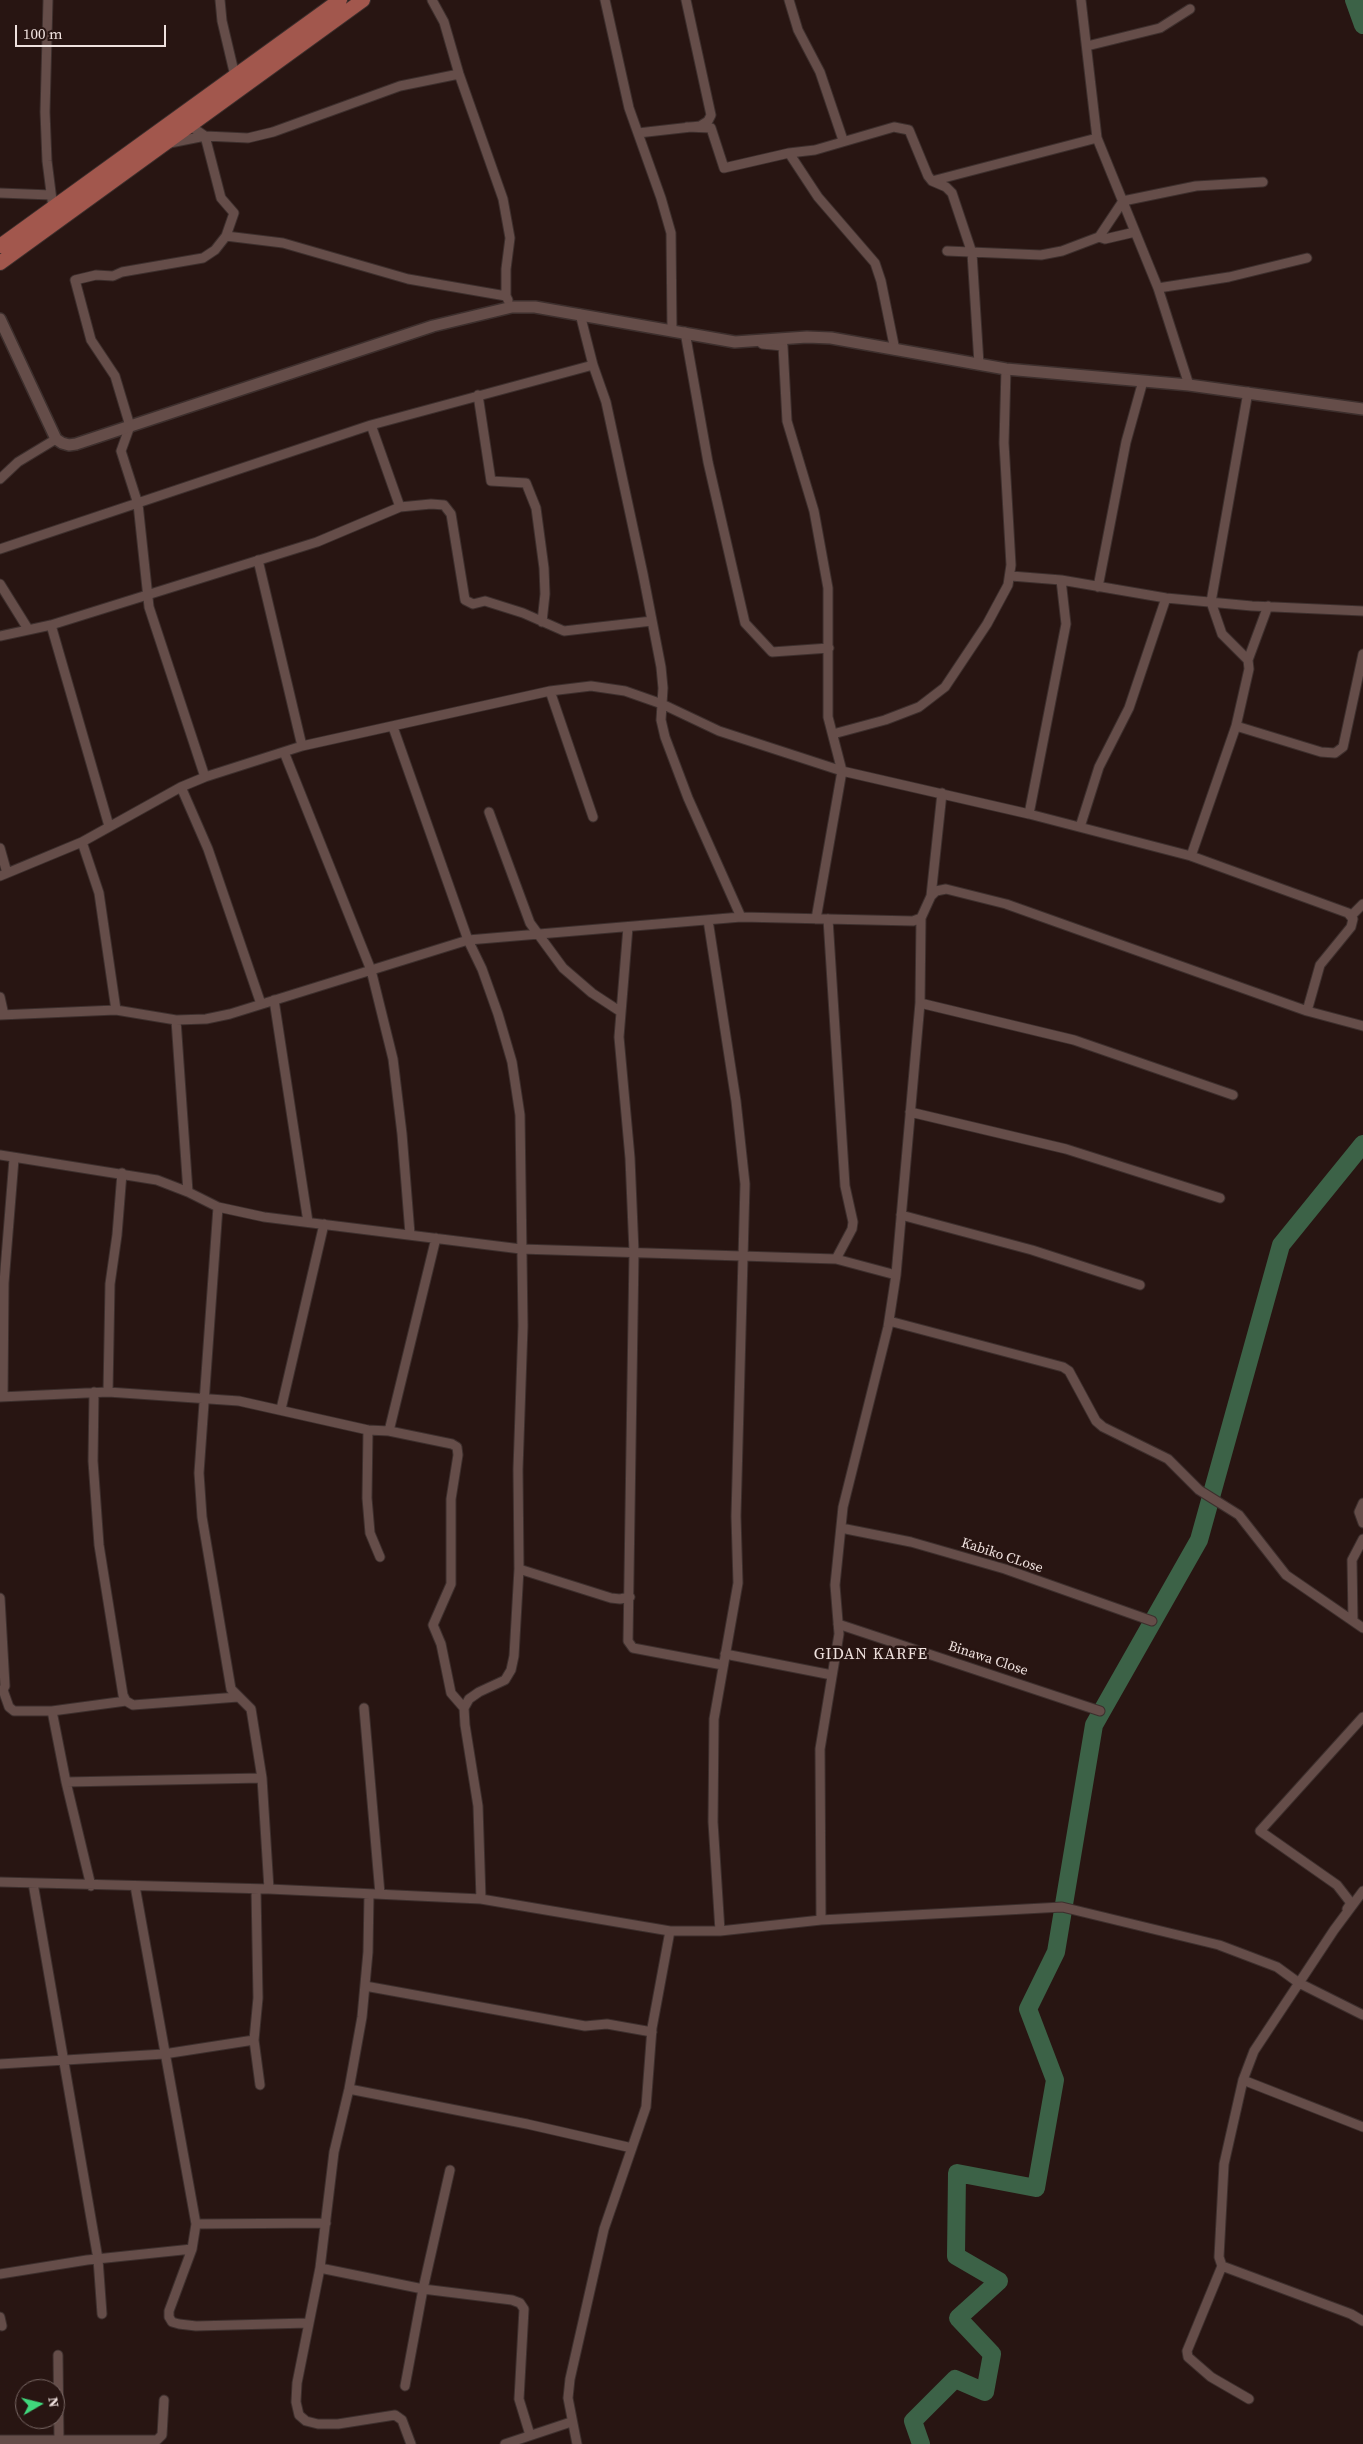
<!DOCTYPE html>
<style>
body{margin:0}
#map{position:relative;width:1363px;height:2444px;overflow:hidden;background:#281512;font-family:"Source Serif 4",serif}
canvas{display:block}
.north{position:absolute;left:15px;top:2379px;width:50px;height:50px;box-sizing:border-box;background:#281512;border:1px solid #786764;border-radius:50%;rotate:82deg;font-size:14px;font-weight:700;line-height:20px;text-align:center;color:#efe1de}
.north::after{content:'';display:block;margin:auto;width:18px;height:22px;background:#40d77c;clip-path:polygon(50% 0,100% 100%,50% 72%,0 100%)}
.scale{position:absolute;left:15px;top:25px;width:151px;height:22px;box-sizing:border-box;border:2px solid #efe1de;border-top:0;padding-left:6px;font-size:15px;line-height:18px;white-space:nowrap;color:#efe1de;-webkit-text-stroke:4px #281512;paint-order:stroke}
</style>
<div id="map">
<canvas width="1363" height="2444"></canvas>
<div class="north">N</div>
<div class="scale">100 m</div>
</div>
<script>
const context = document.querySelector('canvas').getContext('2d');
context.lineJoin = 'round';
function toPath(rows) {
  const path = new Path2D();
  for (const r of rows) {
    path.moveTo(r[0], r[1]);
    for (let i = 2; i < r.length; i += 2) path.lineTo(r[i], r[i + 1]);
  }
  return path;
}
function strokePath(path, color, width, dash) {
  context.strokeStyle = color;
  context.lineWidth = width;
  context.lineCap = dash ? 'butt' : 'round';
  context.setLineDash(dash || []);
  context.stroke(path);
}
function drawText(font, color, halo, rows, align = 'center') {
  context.font = font + ' "Source Serif 4",serif';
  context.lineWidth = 5;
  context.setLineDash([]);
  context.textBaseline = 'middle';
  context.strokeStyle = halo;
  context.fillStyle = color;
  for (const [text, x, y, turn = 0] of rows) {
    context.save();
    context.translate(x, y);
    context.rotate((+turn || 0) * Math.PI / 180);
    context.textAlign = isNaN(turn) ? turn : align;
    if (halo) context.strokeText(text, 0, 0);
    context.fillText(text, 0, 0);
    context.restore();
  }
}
strokePath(toPath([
 [1354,0,1363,25],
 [921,2444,913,2421,955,2379,985,2392,992,2354,958,2318,999,2281,956,2256,957,2173,1036,2188,1055,2080,1028,2009,1056,1952,1094,1725,1199,1540,1281,1245,1363,1144]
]), '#3c6247', 18);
const minor = toPath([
 [48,0,45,112,47,161,53,208],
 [220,0,222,21,235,76],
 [432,0,444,22,459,74,503,199,510,238,506,269,506,296,508,300],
 [605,0,629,108,661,198,671,233,672,330],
 [789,0,798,30,820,72,843,140],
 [1081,0,1097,138,1158,288,1189,385],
 [1087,46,1160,28,1190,9],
 [189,125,205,136,221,198,234,213,226,236,283,243,408,279,506,296],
 [687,127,711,128,724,168,789,153,815,150,894,127,909,130,928,176,932,181,946,187,952,193,972,253,979,364],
 [638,133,700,126,708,121,711,115,686,0],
 [170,143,205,136,248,138,273,132,400,86,459,74],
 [789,153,818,197,875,263,881,281,895,350],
 [932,181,1097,138],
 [0,193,51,195],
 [1099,237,1123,201,1196,186,1263,182],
 [947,251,1041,255,1062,251,1099,237,1105,239,1135,232],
 [1158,288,1229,277,1307,258],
 [580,314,593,365,606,402,643,574,661,667,663,688,661,720,665,737,688,798,741,917],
 [685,332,708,462,745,623,772,652,829,648],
 [762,344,783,346,787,421,814,511,828,588,828,717,842,771,816,919],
 [478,395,491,481,526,483,536,508,544,568,545,594,542,622],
 [371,425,400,507],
 [0,479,18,462,56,439],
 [0,549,371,425,593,365],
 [258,560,302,746],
 [1011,576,1061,580,1166,598,1252,606,1363,611],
 [0,584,28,629],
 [1098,587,1126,442,1143,381],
 [51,625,109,826],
 [0,636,51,625,317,542,400,507,431,504,444,505,451,514,465,600,473,604,485,601,523,613,564,631,652,621],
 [1248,660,1268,606],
 [550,691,593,817],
 [1236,726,1321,752,1335,753,1343,747,1363,654],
 [393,727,468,940,482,969,498,1014,512,1062,520,1115,523,1326,518,1469,519,1569,514,1656,511,1670,505,1680,479,1692,469,1699,464,1708,465,1725,478,1806,481,1899],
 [833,734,885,720,919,707,945,687,987,624,1008,585,1011,565,1004,443,1006,369],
 [284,752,371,970,393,1059,402,1134,410,1234],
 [205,777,149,607,138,504,121,451,130,426,115,376,91,340,75,280,96,275,113,276,122,272,203,258,215,250,226,236],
 [181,787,208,849,261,1004],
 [489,812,530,923,563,968,592,993,621,1012],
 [1029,814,1066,624,1061,580],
 [1080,827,1099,767,1129,708,1166,598],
 [82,842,99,893,116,1010],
 [0,848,7,873],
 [1191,856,1236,726,1249,669,1248,660,1222,634,1211,602,1248,392],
 [0,876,82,842,181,787,205,777,302,746,550,691,591,686,625,691,662,704,719,731,842,771,1029,814,1191,856,1348,913,1353,919,1351,927,1320,965,1307,1011],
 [931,896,942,793],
 [1351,916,1363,904],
 [828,919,845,1186,853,1222,852,1229,836,1259],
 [708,920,736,1101,745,1184,736,1516,738,1583,714,1719,713,1822,720,1931],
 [628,927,619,1037,630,1158,634,1252,628,1641,633,1648,723,1665],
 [0,997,4,1015],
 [274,1000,308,1222],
 [920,1003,1074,1040,1233,1095],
 [0,1015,116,1010,176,1020,206,1019,230,1014,468,940,741,917,913,921,921,918,931,896,936,891,946,889,1006,904,1307,1011,1363,1026],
 [176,1020,188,1192],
 [910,1112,1066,1149,1220,1198],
 [0,1155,157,1180,188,1192,218,1207,264,1217,521,1249,836,1259,896,1275],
 [218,1207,199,1473,202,1517,231,1689,251,1709,262,1778,269,1889],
 [901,1215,1032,1250,1140,1285],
 [889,1321,1063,1367,1069,1371,1096,1421,1103,1427,1168,1459,1199,1490,1239,1515,1286,1575,1363,1628],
 [94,1392,93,1461,99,1545,123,1695,126,1701],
 [108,1392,110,1284,117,1235,122,1173],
 [0,1397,108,1392,239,1401,368,1430,389,1431,452,1444,457,1447,458,1455,451,1499,451,1584,433,1625,441,1644,451,1693,464,1708],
 [3,1397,4,1283,14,1159],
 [281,1409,324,1224],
 [368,1430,367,1498,370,1533,380,1557],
 [389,1431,436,1238],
 [1363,1503,1359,1512,1363,1523],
 [841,1528,911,1542,1005,1569,1152,1621],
 [519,1569,611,1598,620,1599,630,1597],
 [0,1598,5,1686,3,1690,9,1707,14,1711,52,1711,126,1701,133,1705,238,1697],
 [1353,1621,1352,1560,1363,1539],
 [838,1624,1100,1711],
 [725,1654,832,1675],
 [364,1708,380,1894],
 [52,1711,66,1782,91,1886],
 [66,1782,262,1778],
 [0,1882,269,1889,481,1899,670,1931,720,1931,821,1920,1062,1907,1219,1945,1277,1967,1299,1983,1363,2015],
 [33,1883,98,2259,102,2314],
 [135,1886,196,2224,192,2249,169,2311,169,2317,172,2322,179,2324,196,2326,308,2323],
 [256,1889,258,1998,254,2040,260,2085],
 [1363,1891,1334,1930,1254,2051,1243,2080,1224,2164,1219,2257,1222,2266,1351,2314,1363,2321],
 [369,1894,368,1952,362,2017,349,2089,334,2152,320,2268,297,2383,296,2402,299,2415,306,2421,318,2424,338,2424,395,2415,402,2420,411,2444],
 [1347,1909,1351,1903,1337,1885,1260,1831,1363,1717],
 [821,1920,820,1749,839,1634,835,1585,843,1507,888,1327,896,1275,920,1003,921,918],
 [365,1986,585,2026,607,2024,652,2032],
 [0,2064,164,2054,254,2040],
 [1243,2080,1363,2127],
 [349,2089,527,2124,632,2148],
 [196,2224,326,2223],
 [1222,2266,1187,2351,1188,2357,1211,2377,1249,2399],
 [320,2268,423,2289,512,2300,520,2303,524,2309,519,2399,530,2435],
 [0,2274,87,2260,192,2249],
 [0,2317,2,2326],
 [58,2355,59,2440],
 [405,2386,423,2289,450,2170],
 [0,2440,157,2440,162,2435,164,2400],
 [505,2444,571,2422],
 [577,2444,568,2398,570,2379,604,2229,646,2107,652,2028,670,1931]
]);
const tertiary = toPath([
 [0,319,56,439,62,443,69,445,76,444,433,326,512,307,535,307,735,342,807,337,831,338,1006,369,1189,385,1363,409]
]);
const primary = toPath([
 [0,246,340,0],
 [0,263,363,0]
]);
strokePath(minor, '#3d2f2d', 11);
strokePath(tertiary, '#3d2f2d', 14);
strokePath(primary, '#3d2f2d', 16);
strokePath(minor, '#654d49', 9);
strokePath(tertiary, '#654d49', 11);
strokePath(primary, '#a2574d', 14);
drawText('14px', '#efe1de', '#281512', [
 ["Kabiko CLose",1002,1556,18],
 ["Binawa Close",988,1659,18]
]);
context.letterSpacing = '1px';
drawText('16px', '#efe1de', '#281512', [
 ["GIDAN KARFE",871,1655]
]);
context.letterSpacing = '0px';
</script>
